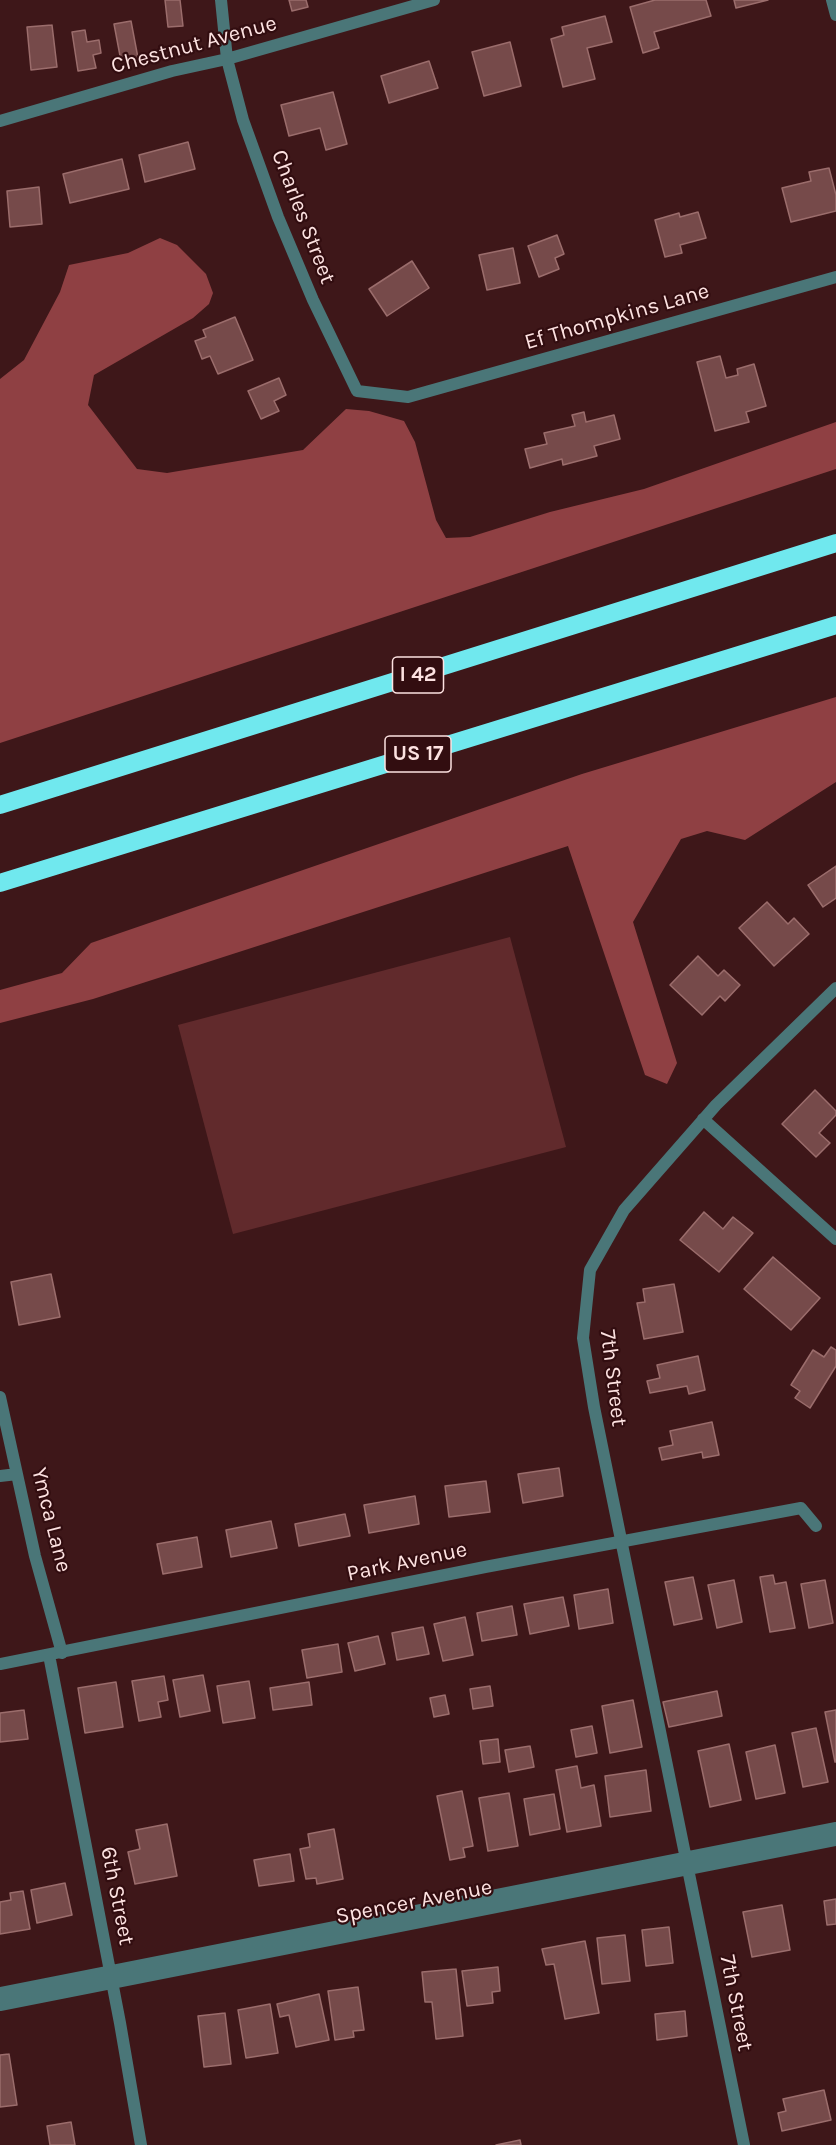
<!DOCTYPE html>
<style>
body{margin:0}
canvas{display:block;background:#3e1719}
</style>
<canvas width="836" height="2145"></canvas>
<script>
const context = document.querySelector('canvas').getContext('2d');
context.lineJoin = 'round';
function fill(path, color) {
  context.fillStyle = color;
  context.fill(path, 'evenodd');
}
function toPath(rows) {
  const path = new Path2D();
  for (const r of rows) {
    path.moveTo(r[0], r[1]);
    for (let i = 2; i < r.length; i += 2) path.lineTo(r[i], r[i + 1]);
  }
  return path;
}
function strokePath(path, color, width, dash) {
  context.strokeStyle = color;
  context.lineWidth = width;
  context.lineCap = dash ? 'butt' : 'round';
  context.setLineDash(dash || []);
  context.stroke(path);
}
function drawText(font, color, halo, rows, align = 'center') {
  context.font = font + ' Karla,sans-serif';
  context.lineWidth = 4.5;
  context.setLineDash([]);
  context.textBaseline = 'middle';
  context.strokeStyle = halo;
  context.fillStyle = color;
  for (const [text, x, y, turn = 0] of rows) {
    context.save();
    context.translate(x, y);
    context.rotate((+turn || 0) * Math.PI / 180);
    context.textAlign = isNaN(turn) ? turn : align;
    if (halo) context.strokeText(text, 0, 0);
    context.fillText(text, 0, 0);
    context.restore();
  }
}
fill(toPath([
 [510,937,566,1147,233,1234,178,1025]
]), '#612a2c');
fill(toPath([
 [160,238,177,245,206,274,213,293,209,304,193,318,94,375,88,405,137,469,167,473,303,450,346,409,369,411,404,421,415,442,436,520,446,538,470,537,550,512,644,489,836,422,836,469,0,743,0,379,24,360,60,292,69,265,128,253],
 [836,697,836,782,745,840,707,831,681,839,633,922,677,1063,667,1084,645,1075,568,846,93,999,0,1023,0,990,62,973,91,943,582,774]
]), '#8f4043');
const building = toPath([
 [165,0,180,0,183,26,168,27,165,0],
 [289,0,306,0,308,7,292,11,289,0],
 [655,0,706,0,711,16,654,32,659,48,643,53,630,7,655,0],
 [734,0,768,0,736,8,734,0],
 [605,16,612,42,587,48,595,79,563,87,551,39,564,35,562,27,605,16],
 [131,21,138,58,121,61,114,24,131,21],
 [52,25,57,67,31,70,27,27,52,25],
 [85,30,87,42,99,40,101,53,93,55,96,68,78,71,72,32,85,30],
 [510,42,521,86,484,96,472,52,510,42],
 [429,61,438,88,389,103,381,76,429,61],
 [333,92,347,144,326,150,320,128,289,136,281,105,333,92],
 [188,142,195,169,145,182,139,155,188,142],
 [122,159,129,189,70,203,63,174,122,159],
 [829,168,836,195,836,211,791,222,782,188,811,181,809,172,829,168],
 [39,187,42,224,10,227,7,191,39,187],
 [698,212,706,238,680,245,682,253,665,257,655,220,679,213,680,217,698,212],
 [557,235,564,254,555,258,559,269,539,277,528,246,557,235],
 [513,248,520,283,487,290,479,255,513,248],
 [412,261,429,288,387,316,369,289,412,261],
 [235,317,253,360,218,374,210,356,202,359,195,341,206,337,203,330,235,317],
 [720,356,726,378,738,375,737,369,754,364,766,406,746,412,749,422,715,431,697,362,720,356],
 [279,378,286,395,274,401,279,411,261,419,248,391,279,378],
 [584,412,586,422,614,415,620,439,594,446,597,456,563,465,562,459,530,468,525,449,547,444,544,433,575,426,572,415,584,412],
 [836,866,836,898,823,907,808,885,836,866],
 [767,902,788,924,794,918,809,934,774,966,739,928,767,902],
 [698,956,718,976,724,970,740,985,725,1001,720,996,702,1015,670,985,698,956],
 [815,1090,836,1111,836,1115,819,1133,830,1143,816,1157,782,1124,815,1090],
 [704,1212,723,1229,733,1217,753,1233,719,1272,680,1240,704,1212],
 [773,1257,820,1298,791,1330,744,1289,773,1257],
 [51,1274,60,1317,19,1325,11,1282,51,1274],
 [674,1284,683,1332,644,1339,637,1303,645,1302,643,1289,674,1284],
 [831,1347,836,1350,836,1366,810,1408,795,1398,800,1391,791,1385,813,1350,824,1357,831,1347],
 [698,1356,705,1390,689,1394,687,1386,650,1393,647,1381,660,1378,657,1365,698,1356],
 [712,1422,719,1455,703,1458,702,1452,662,1460,659,1448,673,1445,670,1431,712,1422],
 [559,1468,563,1496,523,1503,518,1474,559,1468],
 [486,1481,490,1512,449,1517,445,1486,486,1481],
 [415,1496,419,1524,369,1533,364,1505,415,1496],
 [345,1514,350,1536,299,1546,295,1524,345,1514],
 [271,1521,277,1548,231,1557,226,1530,271,1521],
 [197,1537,202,1567,163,1574,157,1544,197,1537],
 [773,1575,775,1584,786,1582,795,1628,770,1632,760,1577,773,1575],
 [693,1577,702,1619,674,1625,665,1582,693,1577],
 [734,1580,742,1622,717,1628,708,1585,734,1580],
 [825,1580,833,1623,809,1628,801,1584,825,1580],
 [608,1589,613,1623,579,1629,574,1595,608,1589],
 [563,1597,569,1626,530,1634,524,1604,563,1597],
 [512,1606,517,1635,482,1641,477,1613,512,1606],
 [465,1617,473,1655,443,1661,434,1624,465,1617],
 [423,1627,429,1654,397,1660,392,1633,423,1627],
 [378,1636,385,1664,355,1671,348,1643,378,1636],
 [338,1644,342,1672,307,1678,302,1650,338,1644],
 [203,1675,210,1711,180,1717,173,1680,203,1675],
 [164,1676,168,1700,158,1702,161,1717,139,1721,132,1681,164,1676],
 [249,1681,255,1718,223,1723,217,1686,249,1681],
 [116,1682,123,1727,85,1733,78,1688,116,1682],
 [309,1682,312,1705,273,1710,270,1688,309,1682],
 [490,1686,493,1706,473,1709,470,1689,490,1686],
 [717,1691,722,1716,669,1727,663,1702,717,1691],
 [445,1695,449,1714,434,1717,430,1698,445,1695],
 [633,1700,642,1747,610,1753,602,1706,633,1700],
 [24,1710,28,1739,0,1742,0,1713,24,1710],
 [836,1710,836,1762,835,1762,825,1712,836,1710],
 [592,1726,597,1753,576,1757,571,1730,592,1726],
 [816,1728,828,1782,803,1787,792,1733,816,1728],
 [498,1739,500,1762,483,1764,480,1741,498,1739],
 [729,1744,741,1800,710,1807,698,1751,729,1744],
 [775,1745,785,1793,756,1799,746,1752,775,1745],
 [530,1746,534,1767,509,1772,505,1750,530,1746],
 [577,1766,581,1788,594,1785,601,1826,567,1832,556,1770,577,1766],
 [646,1770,651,1811,610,1817,605,1776,646,1770],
 [462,1791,473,1846,463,1848,465,1857,450,1860,437,1796,462,1791],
 [509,1793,518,1846,488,1851,479,1798,509,1793],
 [554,1794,560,1829,530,1835,524,1799,554,1794],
 [167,1824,177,1876,135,1884,128,1852,140,1849,136,1830,167,1824],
 [334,1829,343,1879,317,1884,316,1878,306,1879,300,1849,310,1847,308,1834,334,1829],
 [290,1854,294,1881,259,1886,254,1860,290,1854],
 [65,1883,72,1915,37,1923,31,1890,65,1883],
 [23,1891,30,1929,0,1934,0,1902,11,1900,10,1893,23,1891],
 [836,1899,836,1924,827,1925,824,1901,836,1899],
 [782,1905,790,1950,752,1957,743,1912,782,1905],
 [669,1927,673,1963,646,1966,642,1930,669,1927],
 [625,1935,630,1981,602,1984,597,1938,625,1935],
 [585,1941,599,2013,565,2019,554,1964,546,1965,542,1949,585,1941],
 [498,1967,500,1991,492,1992,493,2003,467,2006,462,1971,498,1967],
 [456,1969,463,2036,436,2039,432,2002,425,2002,422,1972,456,1969],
 [358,1987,364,2030,353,2031,354,2037,335,2040,328,1991,358,1987],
 [319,1994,329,2040,296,2047,289,2015,280,2017,277,2004,319,1994],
 [270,2004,278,2053,246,2058,238,2010,270,2004],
 [685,2011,687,2036,657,2040,655,2014,685,2011],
 [225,2013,231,2064,204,2067,198,2016,225,2013],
 [9,2054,17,2105,0,2107,0,2055,9,2054],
 [824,2090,831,2120,782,2131,778,2113,786,2111,783,2099,824,2090],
 [71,2122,75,2145,50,2145,47,2126,71,2122],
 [520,2140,521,2145,496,2145,520,2140]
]);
fill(building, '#764a4a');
strokePath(building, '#9b6d6c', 1.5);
strokePath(toPath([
 [0,1397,35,1556,62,1653],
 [0,1476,17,1474]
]), '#4a7678', 12);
strokePath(toPath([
 [221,0,227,59,243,120,278,217,313,300,357,391,408,397,836,277],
 [832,0,836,15],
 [0,121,172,71,227,59,434,0],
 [703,1119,836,1239],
 [49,1655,120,2023,141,2145],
 [0,1664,485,1567,801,1508,816,1526],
 [686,1859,594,1407,583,1338,590,1270,624,1210,716,1105,836,988],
 [688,1869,744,2145],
 [0,1993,836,1828],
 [0,2005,836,1840]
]), '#4a7678', 12);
strokePath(toPath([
 [0,805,836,543],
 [0,883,836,625]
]), '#70e8ee', 18);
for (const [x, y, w] of [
 [418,675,51],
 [418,754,66]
]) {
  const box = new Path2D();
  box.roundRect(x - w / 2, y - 18, w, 36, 4.5);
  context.fillStyle = '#320d10';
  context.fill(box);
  strokePath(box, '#fde2e1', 1.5);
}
drawText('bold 21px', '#fde2e1', null, [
 ["I 42",418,675],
 ["US 17",418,754]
]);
drawText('22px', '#fde2e1', '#320d10', [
 ["Chestnut Avenue",194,45,-15],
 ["Charles Street",303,217,69],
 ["Ef Thompkins Lane",617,317,-16],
 ["7th Street",613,1378,83],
 ["Ymca Lane",51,1520,76],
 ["Park Avenue",407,1562,-12],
 ["6th Street",117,1896,79],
 ["Spencer Avenue",414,1902,-11],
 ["7th Street",736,2003,79]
]);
</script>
